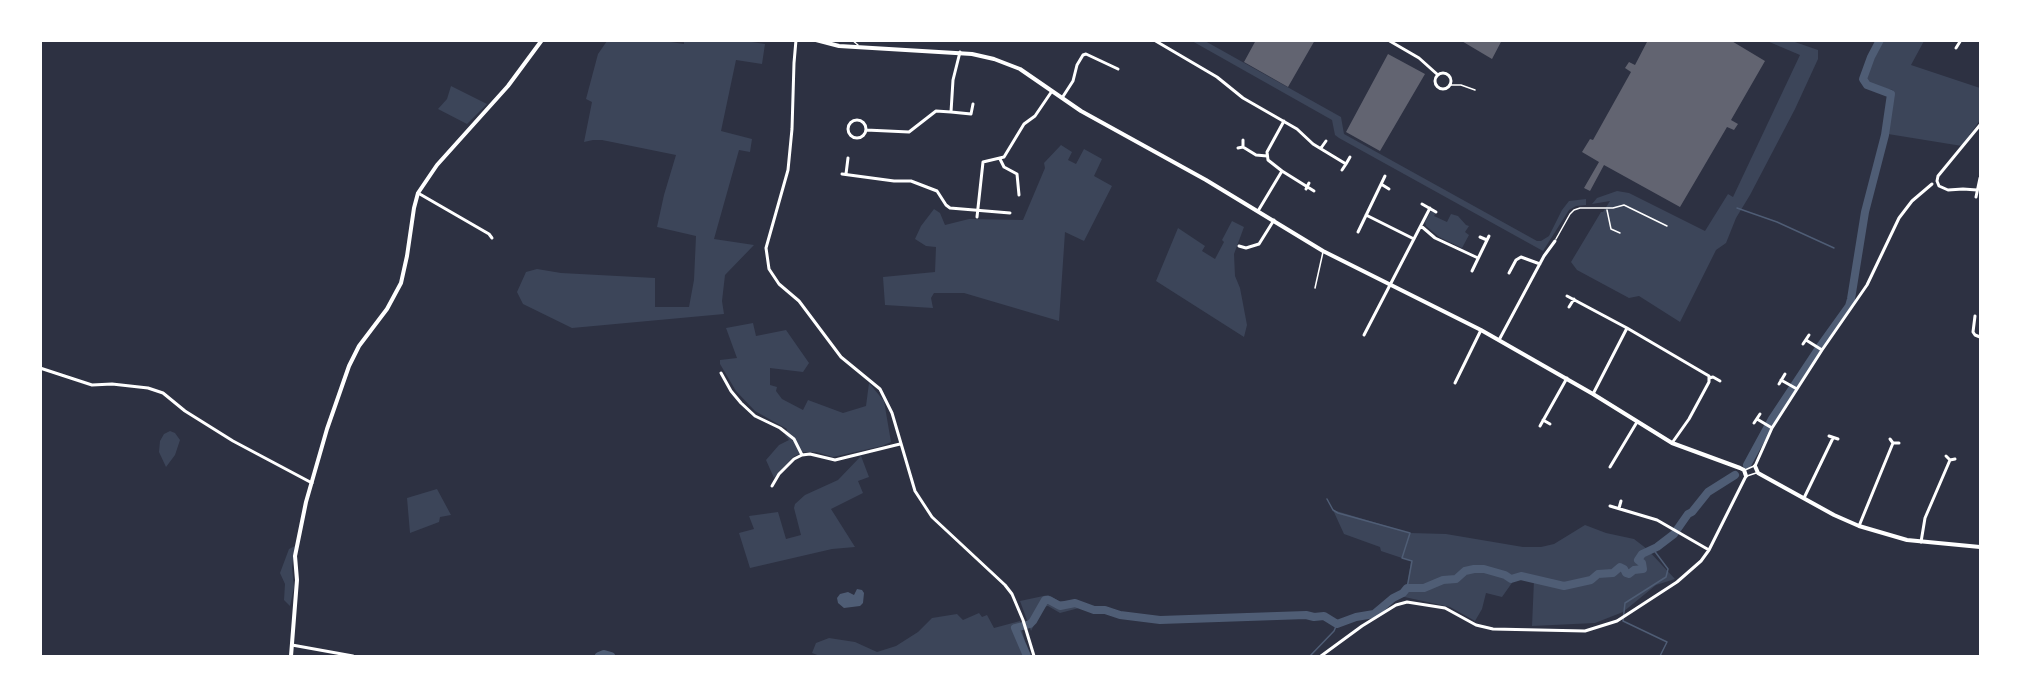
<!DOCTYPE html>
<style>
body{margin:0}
#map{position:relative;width:2021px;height:697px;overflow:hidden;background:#2d3142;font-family:"Fira Sans",sans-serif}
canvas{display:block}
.frame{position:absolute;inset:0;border:42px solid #fff;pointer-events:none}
</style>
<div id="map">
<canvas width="2021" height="697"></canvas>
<div class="frame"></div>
</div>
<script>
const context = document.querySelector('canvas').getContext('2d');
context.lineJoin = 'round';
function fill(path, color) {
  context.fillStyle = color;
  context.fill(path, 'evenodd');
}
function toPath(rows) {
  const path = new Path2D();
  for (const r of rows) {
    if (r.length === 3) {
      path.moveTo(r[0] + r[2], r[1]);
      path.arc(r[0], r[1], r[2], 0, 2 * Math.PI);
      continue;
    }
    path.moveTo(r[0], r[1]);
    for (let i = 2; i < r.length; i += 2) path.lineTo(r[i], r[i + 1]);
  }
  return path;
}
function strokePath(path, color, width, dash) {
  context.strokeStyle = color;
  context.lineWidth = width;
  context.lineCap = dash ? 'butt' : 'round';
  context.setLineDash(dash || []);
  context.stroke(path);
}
fill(toPath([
 [745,41,765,44,762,64,736,60,721,131,752,139,750,152,739,150,714,239,754,245,725,275,722,301,724,314,572,328,523,304,517,292,526,272,537,269,561,273,655,278,655,307,689,307,694,280,696,236,657,227,664,195,676,155,602,140,593,140,584,142,592,102,586,99,598,54,607,41,664,41,684,44,684,41],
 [1192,41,1205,41,1341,117,1344,134,1537,241,1541,241,1549,236,1562,210,1569,201,1586,199,1586,205,1576,206,1569,210,1543,251,1339,138,1335,135,1332,120],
 [1767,41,1792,41,1818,50,1818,59,1795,109,1750,195,1736,218,1726,243,1716,250,1680,322,1639,296,1629,298,1577,270,1571,262,1601,212,1603,212,1610,201,1592,204,1597,198,1617,191,1629,193,1705,231,1728,194,1733,197,1800,55],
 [1882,41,1924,41,1911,65,1980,88,1980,120,1962,146,1888,134,1893,90,1874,87,1867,84,1865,80,1875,53],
 [451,86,487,104,467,124,438,109,447,99],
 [1061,145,1072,152,1068,160,1076,164,1084,149,1102,159,1094,176,1112,186,1084,241,1065,232,1059,321,964,293,934,293,931,298,933,308,885,305,883,277,935,272,936,247,926,246,915,239,921,226,934,209,940,213,945,225,969,219,1023,220,1045,168,1044,163],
 [1431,211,1436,213,1434,216,1447,222,1451,214,1458,216,1466,225,1469,226,1465,232,1469,235,1462,248,1439,237,1426,226,1425,222],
 [1232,221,1244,227,1234,254,1235,276,1240,288,1247,325,1244,337,1156,281,1178,228,1205,246,1202,251,1215,259,1224,242,1222,240],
 [753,323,756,336,786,330,809,363,803,372,770,368,770,385,777,387,776,391,782,399,803,410,808,400,843,413,866,406,869,383,884,401,891,442,882,446,833,457,816,452,803,452,793,457,774,478,766,460,779,445,789,440,785,435,787,429,755,411,736,391,720,364,720,360,737,358,726,328],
 [170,431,175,433,180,440,175,455,166,467,159,452,160,441,164,434],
 [861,456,869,477,858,481,863,493,831,509,855,547,832,549,750,568,739,533,754,529,749,516,778,512,786,539,801,535,794,508,795,504,805,495,838,480],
 [437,489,451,515,440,517,439,522,410,533,407,498],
 [1333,510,1410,533,1446,534,1523,547,1541,547,1554,544,1585,525,1606,533,1634,539,1647,549,1675,579,1656,585,1623,612,1595,623,1532,626,1534,580,1519,576,1514,580,1502,597,1486,593,1482,609,1475,621,1450,607,1400,596,1407,588,1411,561,1381,551,1380,547,1344,534],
 [295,546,292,567,294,587,290,606,284,600,285,584,280,573,289,549],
 [1048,595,1059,601,1080,601,1079,608,1060,613,1048,606,1043,607,1031,631,1020,601],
 [979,613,982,617,987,615,994,628,1020,621,1028,656,820,656,812,653,816,643,829,638,855,642,877,652,896,646,918,632,932,618,957,614,963,620]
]), '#3c4559');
fill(toPath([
 [857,589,862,590,864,593,863,603,860,606,844,608,838,603,837,598,840,594,848,592,854,595]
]), '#4f5d75');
strokePath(toPath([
 [1737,208,1777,222,1834,248],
 [1327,499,1333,510,1338,513,1410,533,1402,558,1412,561,1407,588],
 [1653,549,1668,569,1666,577,1625,603,1623,621,1667,642,1660,656],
 [1310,656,1334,631,1337,624]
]), '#4f5d75', 1.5);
strokePath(toPath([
 [1747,465,1772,419,1821,345,1849,306,1851,299,1865,212,1885,135,1891,94,1867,85,1863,79,1871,57,1880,40],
 [599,656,604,654,611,656],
 [1027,656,1015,628,1030,624,1033,621,1045,600,1049,600,1060,606,1075,603,1094,610,1105,610,1120,615,1160,620,1306,615,1314,617,1324,616,1337,624,1356,617,1374,614,1393,598,1403,593,1407,588,1424,588,1443,580,1456,579,1465,571,1474,569,1484,569,1505,575,1511,579,1521,576,1564,586,1591,580,1598,574,1613,573,1620,567,1624,569,1626,573,1629,574,1634,570,1643,569,1642,563,1638,560,1642,554,1657,547,1674,534,1688,514,1692,512,1708,492,1735,475]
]), '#4f5d75', 8);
fill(toPath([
 [1256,40,1315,40,1288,87,1244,62],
 [1460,40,1502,40,1492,59],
 [1648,40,1730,40,1765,61,1731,120,1738,124,1734,130,1727,127,1680,207,1604,165,1590,191,1584,188,1599,162,1582,152,1590,139,1593,140,1631,72,1625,68,1629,62,1635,65],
 [1388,54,1425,74,1380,151,1346,132]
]), '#626471');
strokePath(toPath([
 [852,40,858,45],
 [1451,85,1461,85,1475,90],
 [1607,210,1611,229,1620,233],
 [1556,239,1570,214,1574,210,1580,208,1613,208,1624,205,1667,226],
 [1315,288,1323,252],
 [1745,470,1754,466],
 [1747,476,1756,473]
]), '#fff', 1.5);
strokePath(toPath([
 [796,40,794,63,792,129,788,170,766,248,769,269,779,284,799,301,841,357,880,389,892,413,915,491,932,517,1005,585,1012,594,1023,620,1034,656],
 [1154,40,1217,77,1243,98,1297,129,1313,144,1346,164,1350,157],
 [1388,40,1419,58,1438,75],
 [1956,48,1961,40],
 [960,52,953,80,951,112,971,114,973,104],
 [1443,81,8],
 [1062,98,1073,81,1077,65,1083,55,1086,54,1118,69],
 [857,129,9],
 [866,130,909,132,936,111,951,112],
 [1243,147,1243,140],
 [1238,148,1243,147,1256,155,1267,156],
 [1321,148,1326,141],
 [1000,159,1004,167,1017,174,1019,195],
 [1342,170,1346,164],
 [1282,171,1314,191],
 [842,174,894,181,911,181,937,191,946,205,950,208,1010,213],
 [846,174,848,158],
 [1381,184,1389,189],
 [1306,189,1309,183],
 [1977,190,1963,189,1948,190,1939,186,1937,181,1938,176,1980,125],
 [418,193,489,234,492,238],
 [1976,197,1980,178],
 [1422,204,1436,212],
 [1258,211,1282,171,1268,160,1267,152,1284,121],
 [1366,215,1414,239],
 [977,217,983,162,1004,157,1024,124,1035,116,1052,91],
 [1421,226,1435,238,1478,258],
 [1358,232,1385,176],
 [1480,237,1487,240],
 [1239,246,1246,248,1259,244,1274,220],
 [1472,271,1489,236],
 [1509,273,1516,260,1521,257,1540,264],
 [1567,296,1627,328,1709,376,1709,382,1689,419,1672,443],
 [1569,307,1574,299],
 [1975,316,1973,332,1975,335,1980,337],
 [1364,335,1430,208],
 [1499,340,1544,256,1555,241],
 [1806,340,1822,350],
 [1803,344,1809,335],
 [40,368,92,385,112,384,148,388,163,393,185,411,233,441,312,483],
 [721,373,731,391,741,403,755,416,780,428,794,439,802,455],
 [1709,378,1713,377,1720,381],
 [1781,380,1797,389],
 [1455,383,1481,330],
 [1779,384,1785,374],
 [1593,394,1627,328],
 [1757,419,1772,428],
 [1543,420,1550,424],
 [1754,423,1760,414],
 [1540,426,1567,378],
 [1829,436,1838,439],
 [1890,439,1893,443,1899,443],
 [1946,456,1950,460,1955,459],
 [1755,466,1772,428,1822,350,1867,285,1899,218,1912,201,1932,184],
 [1610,467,1637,422],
 [772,486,779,474,794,459,802,455,810,454,835,460,900,444],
 [1804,498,1833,438],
 [1610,506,1657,520,1709,550],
 [1619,508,1621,501],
 [1859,526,1893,443],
 [1921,542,1925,518,1950,460],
 [292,645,353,656],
 [1321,656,1362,626,1396,605,1407,602,1445,608,1476,625,1493,629,1585,631,1617,621,1677,582,1701,561,1709,550,1746,476]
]), '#fff', 3);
strokePath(toPath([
 [816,40,839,46,972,54,994,59,1020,69,1081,111,1206,180,1323,251,1481,330,1593,394,1672,443,1740,468,1744,470,1746,476],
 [1755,466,1758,473,1834,515,1859,526,1907,540,1980,547],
 [291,656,297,580,295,556,306,502,327,429,349,366,359,346,387,309,401,283,407,256,414,208,418,193,437,165,508,86,542,40]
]), '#fff', 4);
</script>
